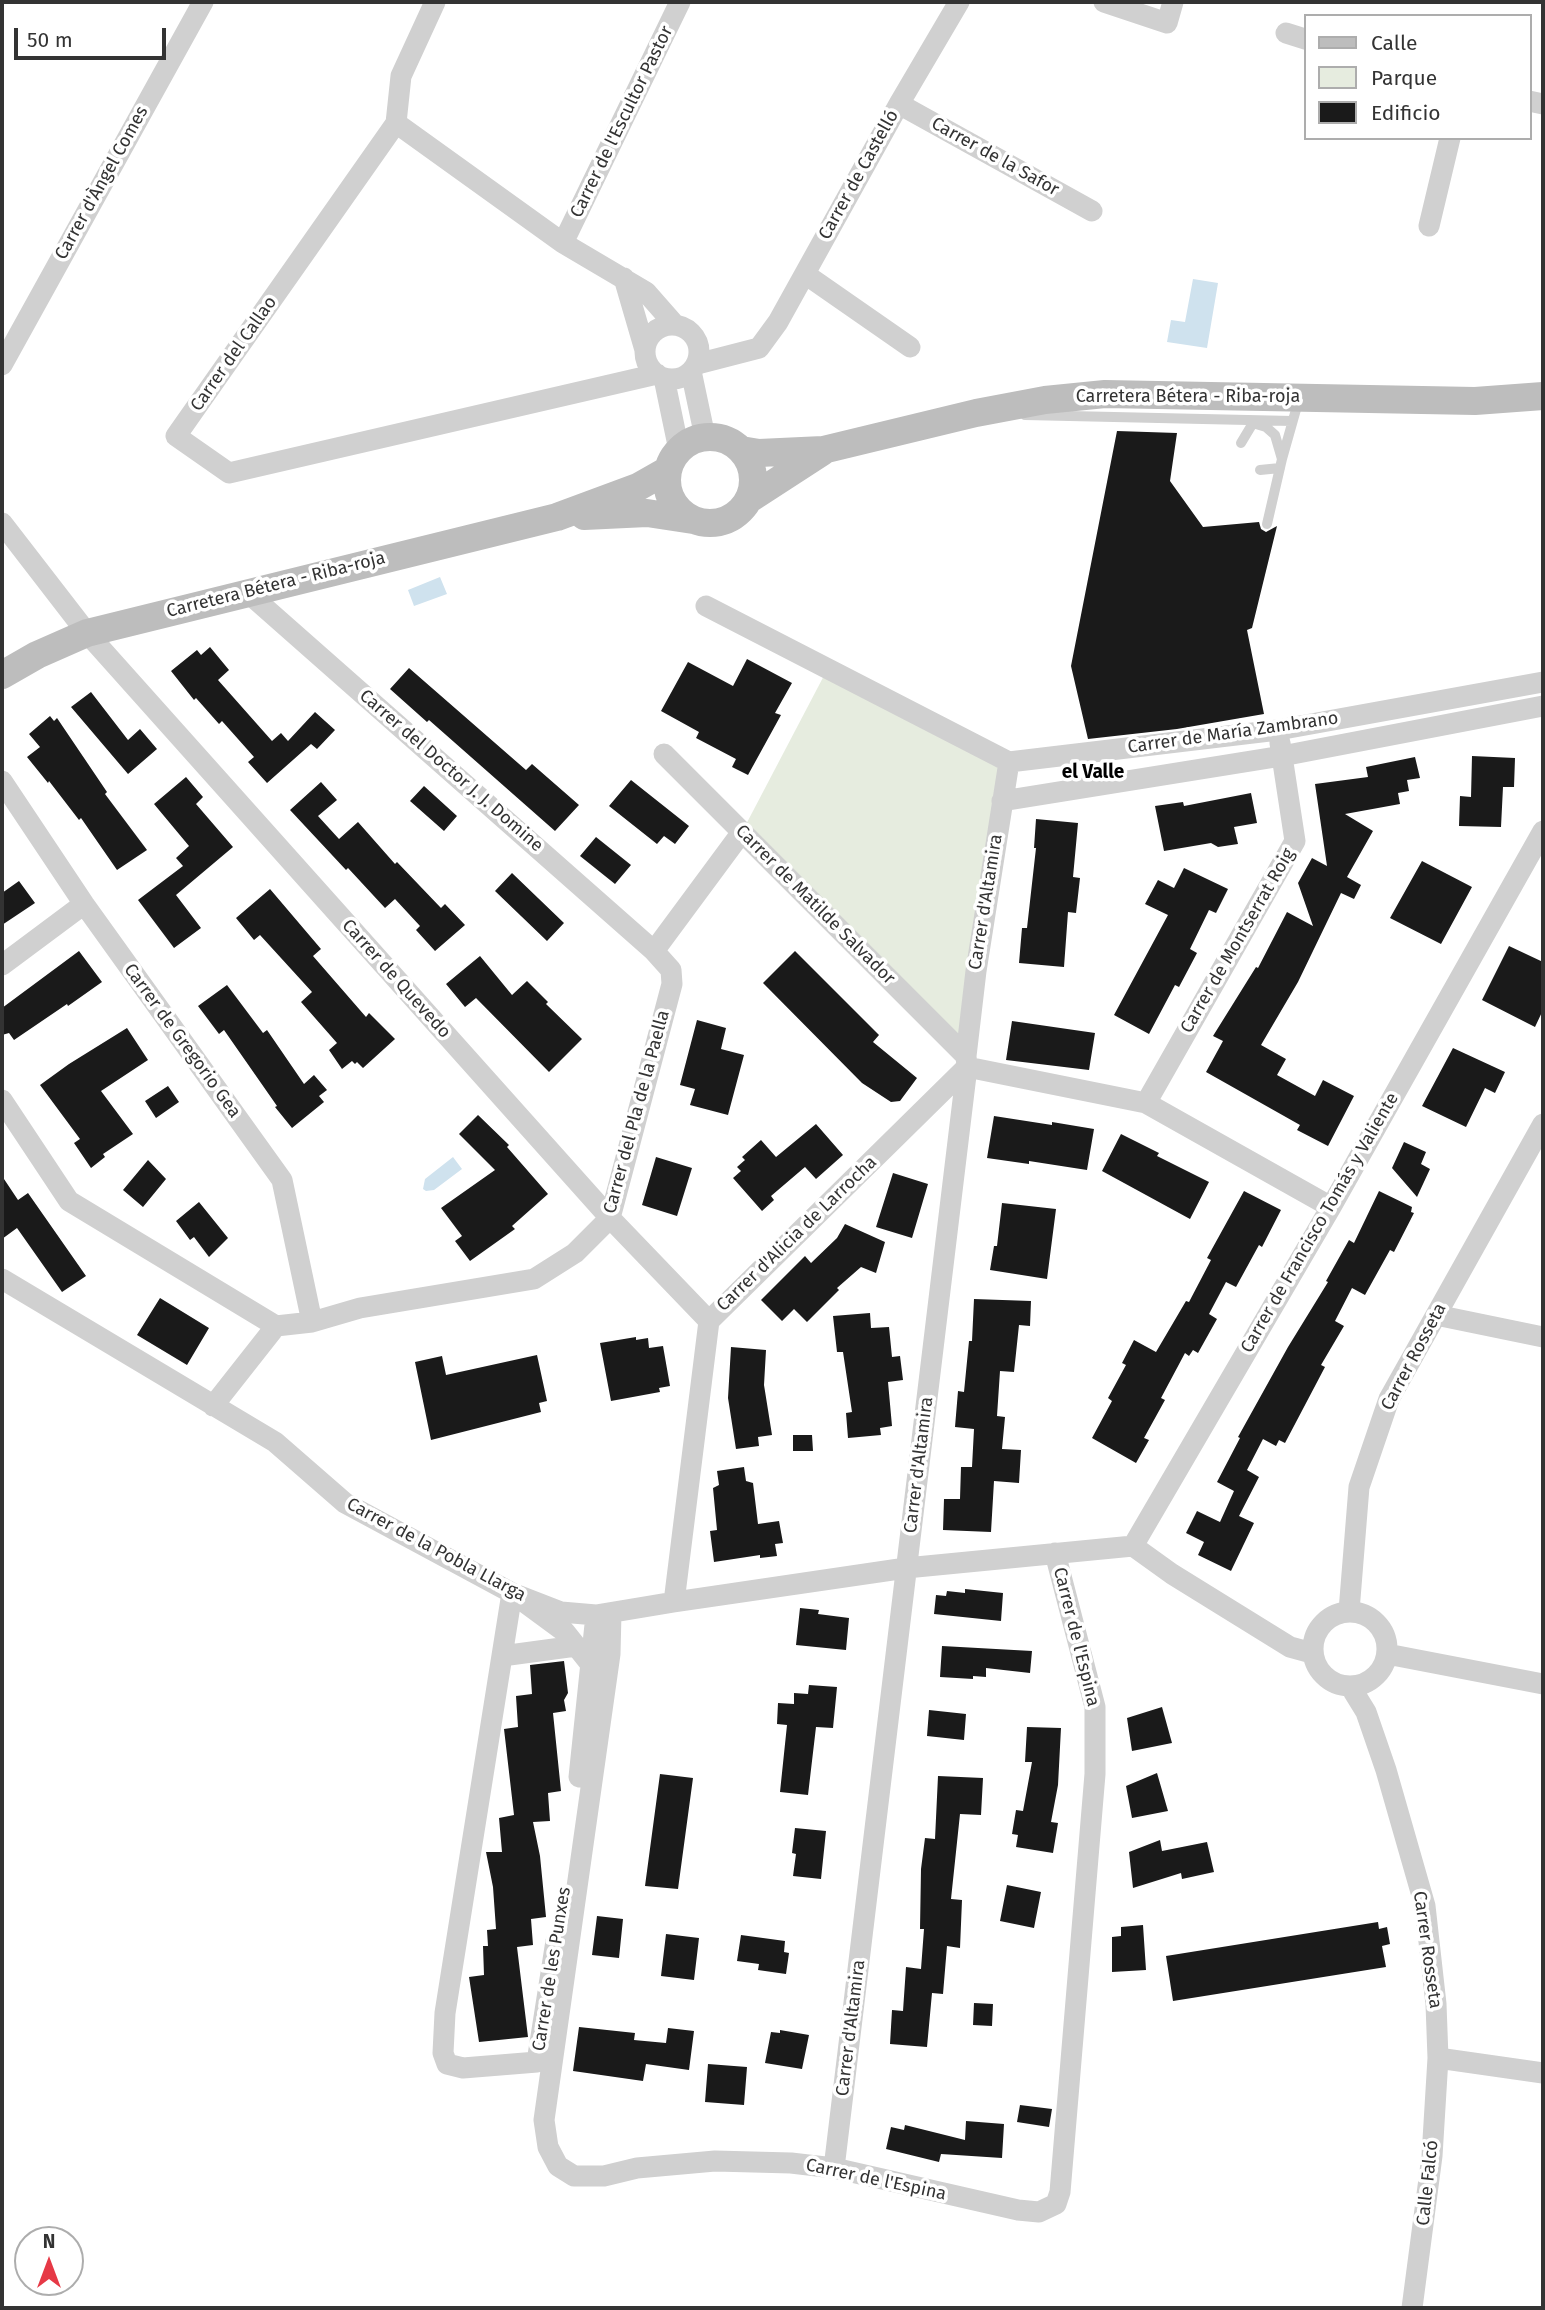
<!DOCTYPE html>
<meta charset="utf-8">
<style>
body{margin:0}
#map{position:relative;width:1545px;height:2310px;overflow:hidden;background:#fff;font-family:"Fira Sans",sans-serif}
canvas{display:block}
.frame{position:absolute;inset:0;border:4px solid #333;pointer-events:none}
.legend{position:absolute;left:1304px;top:14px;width:228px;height:126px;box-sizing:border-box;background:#fff;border:2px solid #adadad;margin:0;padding:9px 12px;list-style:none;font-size:21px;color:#333}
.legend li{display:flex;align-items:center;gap:14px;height:35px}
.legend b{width:35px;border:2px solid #adadad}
.north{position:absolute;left:14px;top:2226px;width:70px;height:70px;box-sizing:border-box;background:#fff;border:2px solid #adadad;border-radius:50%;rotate:0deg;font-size:19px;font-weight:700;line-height:28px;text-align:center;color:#333}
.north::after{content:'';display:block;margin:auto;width:24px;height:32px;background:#e63946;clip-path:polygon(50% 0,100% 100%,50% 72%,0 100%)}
.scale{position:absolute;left:14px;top:28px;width:152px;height:32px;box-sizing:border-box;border:4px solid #333;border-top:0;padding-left:9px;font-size:21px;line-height:24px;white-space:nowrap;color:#333;-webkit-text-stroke:5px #fff;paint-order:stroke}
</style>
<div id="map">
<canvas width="1545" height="2310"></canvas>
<div class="frame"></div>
<ul class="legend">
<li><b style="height:9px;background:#bdbdbd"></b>Calle</li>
<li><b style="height:19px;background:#e6ecdf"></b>Parque</li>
<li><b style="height:19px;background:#1a1a1a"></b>Edificio</li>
</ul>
<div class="north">N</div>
<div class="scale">50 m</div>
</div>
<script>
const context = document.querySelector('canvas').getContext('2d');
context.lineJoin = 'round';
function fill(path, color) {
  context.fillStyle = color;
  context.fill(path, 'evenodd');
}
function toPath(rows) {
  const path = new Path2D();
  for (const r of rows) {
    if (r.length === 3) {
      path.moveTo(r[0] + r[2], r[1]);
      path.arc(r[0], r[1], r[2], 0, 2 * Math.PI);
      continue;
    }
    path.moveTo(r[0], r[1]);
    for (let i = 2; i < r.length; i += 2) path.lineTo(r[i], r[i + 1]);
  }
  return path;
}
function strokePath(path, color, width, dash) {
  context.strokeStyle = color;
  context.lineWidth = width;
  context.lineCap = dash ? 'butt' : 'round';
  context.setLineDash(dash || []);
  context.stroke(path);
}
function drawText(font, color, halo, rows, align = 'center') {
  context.font = font + ' "Fira Sans",sans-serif';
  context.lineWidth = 7;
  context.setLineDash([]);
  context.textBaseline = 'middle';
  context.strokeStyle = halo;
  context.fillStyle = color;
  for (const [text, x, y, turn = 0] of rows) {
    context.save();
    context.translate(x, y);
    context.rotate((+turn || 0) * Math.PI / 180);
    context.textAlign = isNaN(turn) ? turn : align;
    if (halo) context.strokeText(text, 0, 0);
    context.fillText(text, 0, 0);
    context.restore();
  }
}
fill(toPath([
 [828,668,1009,762,966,1056,742,832]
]), '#e6ecdf');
fill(toPath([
 [1193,279,1218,283,1207,348,1167,342,1171,320,1185,322],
 [440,577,447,594,414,606,408,590],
 [453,1157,462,1169,434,1190,426,1191,423,1189,425,1179]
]), '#cfe2ee');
fill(toPath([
 [1117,431,1177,433,1170,481,1203,527,1259,522,1261,529,1266,532,1277,526,1252,628,1247,630,1264,714,1177,729,1088,739,1071,666],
 [210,647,229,670,218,680,272,741,281,733,288,741,315,712,335,730,317,749,311,744,267,783,248,762,254,757,222,721,219,724,196,698,194,700,171,671,197,650,201,655],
 [747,659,792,683,775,713,781,715,748,775,732,767,736,759,696,738,699,732,661,711,688,662,733,686],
 [409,668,526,770,532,764,579,805,555,831,429,720,427,722,390,689],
 [91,692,128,740,140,729,157,749,128,774,71,707],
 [50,716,54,721,57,718,107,792,105,794,147,850,117,870,81,818,79,820,49,781,48,783,27,757,40,747,29,734],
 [1472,756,1515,758,1514,787,1503,787,1501,827,1459,826,1460,796,1471,797],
 [1415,757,1420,778,1407,780,1409,791,1398,793,1400,804,1345,814,1373,831,1347,877,1361,885,1354,899,1341,893,1298,982,1261,1045,1286,1059,1277,1075,1315,1096,1323,1080,1354,1096,1328,1146,1297,1130,1300,1125,1206,1072,1223,1041,1213,1036,1256,967,1258,968,1287,912,1313,926,1298,883,1312,858,1327,866,1315,784,1368,777,1366,767],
 [186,777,203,797,196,804,233,847,176,895,201,928,174,948,138,900,183,866,176,858,189,846,154,804],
 [631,780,689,826,675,844,664,836,657,844,609,806],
 [321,782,337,800,318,816,339,839,358,822,395,864,397,862,441,908,445,904,465,925,435,951,416,930,420,926,395,899,385,908,348,868,346,870,290,810],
 [424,786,457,816,444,831,410,801],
 [1251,793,1257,823,1234,827,1238,844,1218,847,1211,843,1164,851,1155,806,1183,802,1184,806],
 [1036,819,1078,823,1073,877,1080,878,1076,913,1068,912,1064,967,1019,963,1022,928,1027,928,1036,848,1034,848],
 [596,837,631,865,615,884,580,856],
 [1422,861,1472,887,1441,944,1390,918],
 [1184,868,1228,889,1216,913,1209,910,1190,949,1197,953,1179,987,1175,985,1149,1034,1114,1015,1168,915,1145,904,1158,880,1174,888],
 [512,873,564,923,547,941,495,891],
 [19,881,35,903,2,925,2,893],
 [270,889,321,949,313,956,366,1017,369,1013,395,1039,363,1068,357,1062,355,1064,352,1061,342,1069,329,1050,337,1043,301,1002,312,992,260,935,254,940,236,918],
 [1509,946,1543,962,1543,1010,1535,1027,1482,1000],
 [79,951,102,982,68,1006,67,1004,14,1040,9,1033,2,1035,2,1008],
 [795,951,879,1035,873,1042,917,1078,900,1101,891,1102,862,1083,763,983],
 [480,956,512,995,527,981,548,1002,546,1004,582,1039,549,1072,476,998,465,1007,446,984],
 [227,985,263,1033,267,1030,304,1084,314,1075,327,1090,319,1096,324,1102,292,1128,275,1107,277,1106,224,1030,219,1034,198,1006],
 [697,1020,726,1028,721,1049,744,1055,728,1115,690,1105,695,1089,680,1085],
 [1012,1021,1095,1033,1089,1070,1006,1060],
 [127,1028,148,1060,101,1091,133,1134,103,1154,105,1157,91,1168,74,1143,80,1139,40,1085,69,1064],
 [1453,1048,1505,1072,1495,1093,1485,1088,1466,1127,1422,1106],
 [168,1086,179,1102,156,1118,145,1101],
 [478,1115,509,1145,507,1147,548,1194,512,1226,515,1229,470,1261,455,1241,462,1236,441,1208,495,1170,459,1134],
 [994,1116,1052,1125,1052,1122,1094,1129,1087,1170,1029,1161,1029,1164,987,1158],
 [816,1124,843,1155,816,1179,805,1167,771,1196,774,1200,762,1211,733,1178,741,1171,737,1167,745,1160,742,1157,761,1140,776,1157],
 [1121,1134,1159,1153,1157,1156,1209,1182,1190,1219,1102,1171],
 [1404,1142,1426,1152,1421,1164,1430,1169,1417,1197,1392,1168],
 [656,1157,692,1168,677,1216,642,1205],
 [148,1160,166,1179,143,1207,123,1190],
 [893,1173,928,1184,912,1238,876,1227],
 [2,1176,18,1200,28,1193,86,1276,62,1292,17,1228,2,1239],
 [1244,1191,1281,1210,1262,1247,1259,1245,1236,1287,1226,1282,1209,1314,1217,1319,1198,1353,1193,1350,1189,1356,1185,1353,1161,1398,1165,1400,1144,1438,1149,1440,1136,1463,1092,1438,1112,1401,1108,1398,1126,1365,1122,1363,1134,1340,1156,1352,1186,1301,1189,1302,1211,1260,1207,1258],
 [1379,1191,1412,1207,1411,1212,1414,1213,1394,1252,1390,1250,1365,1295,1352,1288,1335,1321,1344,1326,1321,1365,1325,1367,1285,1443,1279,1440,1276,1446,1263,1439,1247,1470,1259,1477,1239,1516,1254,1523,1231,1571,1198,1555,1204,1542,1186,1533,1197,1511,1220,1522,1234,1491,1217,1482,1240,1438,1238,1437,1288,1347,1328,1282,1326,1281,1349,1240,1354,1243],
 [199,1202,228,1238,209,1257,194,1237,190,1240,176,1221],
 [1002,1203,1056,1209,1047,1279,990,1270,994,1246,997,1246],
 [845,1224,885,1242,876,1273,861,1267,837,1288,839,1290,807,1322,794,1309,782,1321,761,1300,805,1256,811,1263,837,1238],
 [160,1298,209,1328,187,1365,137,1335],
 [974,1299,1031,1301,1030,1326,1019,1325,1014,1372,1000,1371,997,1416,1005,1417,1002,1449,1021,1450,1019,1483,994,1481,991,1532,943,1530,944,1499,960,1499,961,1467,972,1467,974,1429,955,1427,958,1391,964,1392,969,1341,972,1341],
 [870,1313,871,1328,889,1327,892,1357,900,1356,903,1380,888,1382,892,1426,880,1428,881,1435,848,1438,846,1413,852,1412,843,1352,837,1352,833,1316],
 [636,1337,636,1340,648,1338,649,1348,663,1346,670,1386,659,1388,660,1392,611,1401,600,1343],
 [731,1347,766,1350,764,1385,772,1435,758,1437,759,1446,736,1449,728,1398],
 [537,1355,547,1401,539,1403,541,1412,431,1440,415,1362,442,1356,446,1375],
 [793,1435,812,1435,813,1451,793,1451],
 [744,1467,746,1481,753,1483,758,1524,779,1521,783,1543,775,1544,777,1556,760,1558,760,1555,714,1562,710,1531,717,1530,713,1488,719,1485,717,1471],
 [965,1589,1003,1593,1001,1621,934,1614,936,1595,946,1596,947,1591,965,1593],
 [800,1608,819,1610,818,1614,849,1618,846,1650,796,1645],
 [942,1646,1032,1651,1030,1673,986,1668,986,1677,973,1676,973,1679,940,1677],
 [564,1661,568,1693,564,1700,566,1711,553,1713,561,1791,548,1793,550,1821,533,1822,540,1856,546,1917,531,1919,533,1945,517,1947,528,2037,479,2042,469,1977,484,1975,483,1946,488,1946,487,1930,496,1929,493,1887,486,1852,502,1852,499,1818,514,1815,504,1729,518,1727,516,1696,532,1694,530,1665],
 [809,1685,837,1687,833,1728,816,1727,808,1795,780,1792,787,1725,777,1724,778,1703,794,1704,794,1693,808,1694],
 [1162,1707,1172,1743,1132,1751,1127,1718],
 [929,1710,966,1714,964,1740,927,1736],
 [1027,1727,1061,1728,1058,1785,1051,1822,1058,1823,1053,1853,1016,1847,1018,1835,1012,1834,1016,1810,1023,1811,1032,1762,1025,1762],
 [1157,1773,1168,1811,1132,1818,1126,1786],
 [660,1774,693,1778,678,1889,645,1886],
 [938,1776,983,1778,981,1815,960,1814,951,1899,962,1900,960,1948,947,1946,943,1994,932,1993,927,2047,890,2044,892,2010,903,2011,906,1967,921,1969,924,1929,920,1929,921,1869,925,1838,935,1839],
 [795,1828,826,1831,821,1879,793,1876,796,1854,792,1853],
 [1160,1840,1162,1851,1207,1842,1214,1872,1182,1879,1181,1873,1133,1888,1129,1852],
 [1007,1885,1041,1892,1034,1928,1000,1921],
 [597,1916,623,1919,619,1958,592,1955],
 [1378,1922,1379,1929,1387,1927,1390,1944,1382,1946,1386,1967,1173,2001,1166,1956],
 [1143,1925,1146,1970,1112,1972,1112,1937,1121,1936,1121,1927],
 [666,1934,699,1938,694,1980,661,1976],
 [741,1935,785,1941,784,1952,789,1953,786,1974,758,1970,759,1964,737,1961],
 [974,2003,993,2004,992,2026,973,2025],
 [579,2027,635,2033,634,2040,666,2043,668,2028,694,2031,689,2070,646,2064,643,2081,573,2071],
 [780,2030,809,2035,802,2069,765,2063,771,2032,780,2033],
 [708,2064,747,2067,744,2105,705,2102],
 [1020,2105,1052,2109,1049,2127,1017,2122],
 [966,2121,1004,2124,1002,2158,941,2154,939,2162,886,2149,891,2127,904,2130,905,2125,965,2140]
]), '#1a1a1a');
strokePath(toPath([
 [1025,415,1292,421],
 [1256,424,1266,427,1275,435,1282,459],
 [1241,443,1253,423],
 [1260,470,1280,468],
 [1267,524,1282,459,1299,399]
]), '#d0d0d0', 10);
strokePath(toPath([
 [1104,2,1167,23,1173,2],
 [1286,33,1305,39],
 [1529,101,1543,104],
 [899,104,1092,211],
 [396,123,401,76,435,2],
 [1429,226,1450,138],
 [563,243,680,2],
 [805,274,910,347],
 [624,278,645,350],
 [672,352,27],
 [697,364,759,348,778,322,899,104,959,2],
 [2,365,203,2],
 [691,371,705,437],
 [657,374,229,473,176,436,396,123,563,243,646,292,675,325],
 [664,378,679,450],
 [2,523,87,633,610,1218,709,1321],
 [706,606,1009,762,1278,730,1543,682],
 [664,754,966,1056],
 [2,781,84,904,282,1180,312,1322],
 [1002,801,1282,756,1543,706],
 [654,951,742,832],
 [2,965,84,904],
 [967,1067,1146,1103,1331,1207],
 [2,1100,69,1201,276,1326],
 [1146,1103,1295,841,1280,743],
 [2,1279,275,1442,345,1503,512,1593,561,1612,596,1615,674,1602,906,1568,1133,1546],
 [1436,1315,1543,1337],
 [213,1406,276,1326,312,1322,360,1308,534,1279,575,1253,610,1218,672,984,671,970,654,951,247,592],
 [1133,1546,1331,1207,1543,831],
 [1133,1546,1172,1574,1290,1647,1312,1653],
 [674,1602,709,1321,967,1067],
 [1349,1611,1359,1487,1389,1399,1543,1124],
 [1350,1649,37],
 [611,1613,610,1654,544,2120,548,2147,558,2166,574,2176,604,2176,637,2168,715,2161,791,2163,834,2168,1018,2210,1039,2212,1056,2204,1060,2192,1095,1774,1095,1707,1055,1553],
 [1387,1654,1543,1684],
 [502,1656,576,1646],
 [1350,1686,1366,1712,1386,1770,1425,1906,1436,2004,1438,2058,1432,2156,1412,2308],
 [579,1777,596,1615],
 [556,1941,537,2062,463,2068,447,2064,443,2053,445,2013,512,1593,565,1632,592,1666],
 [1438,2058,1543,2073],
 [834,2168,967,1067,966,1056,976,971,1009,762]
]), '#d0d0d0', 21);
strokePath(toPath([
 [710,480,43],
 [741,450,759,453,823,450,976,413,1045,400,1105,394,1475,401,1543,396],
 [748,500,822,452],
 [584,516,647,513,693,520],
 [2,675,37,655,87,633,557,517,638,487,668,470]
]), '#bdbdbd', 28);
drawText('18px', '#333', '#fff', [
 ["Carrer de l'Escultor Pastor",622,122,-64],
 ["Carrer de la Safor",995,157,29],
 ["Carrer de Castelló",859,175,-61],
 ["Carrer d'Àngel Comes",102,183,-61],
 ["Carrer del Callao",234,354,-55],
 ["Carretera Bétera - Riba-roja",1188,397],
 ["Carretera Bétera - Riba-roja",276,585,-14],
 ["Carrer de María Zambrano",1233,733,-8],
 ["Carrer del Doctor J. J. Domine",451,771,41],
 ["Carrer d'Altamira",986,902,-81],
 ["Carrer de Matilde Salvador",815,905,45],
 ["Carrer de Montserrat Roig",1238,941,-60],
 ["Carrer de Quevedo",396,979,48],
 ["Carrer de Gregorio Gea",182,1041,54],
 ["Carrer del Pla de la Paella",637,1112,-75],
 ["Carrer de Francisco Tomás y Valiente",1320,1223,-60],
 ["Carrer d'Alicia de Larrocha",797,1234,-44],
 ["Carrer Rosseta",1414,1357,-62],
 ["Carrer d'Altamira",919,1465,-83],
 ["Carrer de la Pobla Llarga",436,1550,28],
 ["Carrer de l'Espina",1076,1637,76],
 ["Carrer Rosseta",1427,1950,82],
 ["Carrer de les Punxes",552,1969,-81],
 ["Carrer d'Altamira",851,2028,-83],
 ["Carrer de l'Espina",876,2180,12],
 ["Calle Falcó",1428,2183,-84]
]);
drawText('bold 19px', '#000', '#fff', [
 ["el Valle",1093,773]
]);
</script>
